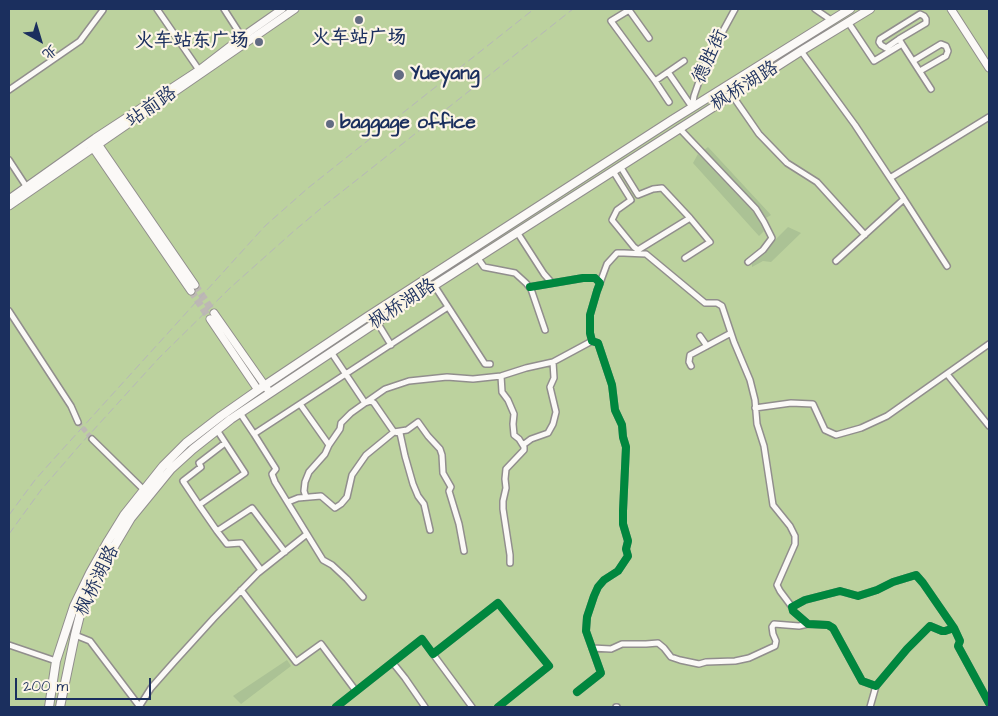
<!DOCTYPE html>
<meta charset="utf-8">
<style>
body{margin:0}
#map{position:relative;width:998px;height:716px;overflow:hidden;background:#e6dac9;font-family:"Architects Daughter","LXGW WenKai TC",sans-serif}
canvas{display:block}
.frame{position:absolute;inset:0;border:10px solid #1b2f5e;pointer-events:none}
.north{position:absolute;left:15px;top:15px;width:50px;height:50px;-webkit-text-stroke:4px #fcf5e5;paint-order:stroke;rotate:141deg;font-size:14px;font-weight:700;line-height:20px;text-align:center;color:#1b2f5e}
.north::after{content:'';display:block;margin:auto;width:18px;height:22px;background:#1b2f5e;clip-path:polygon(50% 0,100% 100%,50% 72%,0 100%)}
.scale{position:absolute;left:15px;top:678px;width:136px;height:22px;box-sizing:border-box;border:2px solid #1b2f5e;border-top:0;padding-left:6px;font-size:15px;line-height:18px;white-space:nowrap;color:#1b2f5e;-webkit-text-stroke:4px #fcf5e5;paint-order:stroke}
</style>
<div id="map">
<canvas width="998" height="716"></canvas>
<div class="frame"></div>
<div class="north">北</div>
<div class="scale">200 m</div>
</div>
<script>
const context = document.querySelector('canvas').getContext('2d');
context.lineJoin = 'round';
function fill(path, color) {
  context.fillStyle = color;
  context.fill(path, 'evenodd');
}
function toPath(rows) {
  const path = new Path2D();
  for (const r of rows) {
    path.moveTo(r[0], r[1]);
    for (let i = 2; i < r.length; i += 2) path.lineTo(r[i], r[i + 1]);
  }
  return path;
}
function strokePath(path, color, width, dash) {
  context.strokeStyle = color;
  context.lineWidth = width;
  context.lineCap = dash ? 'butt' : 'round';
  context.setLineDash(dash || []);
  context.stroke(path);
}
function drawText(font, color, halo, rows, align = 'center') {
  context.font = font + ' "Architects Daughter","LXGW WenKai TC",sans-serif';
  context.lineWidth = 4.5;
  context.setLineDash([]);
  context.textBaseline = 'middle';
  context.strokeStyle = halo;
  context.fillStyle = color;
  for (const [text, x, y, turn = 0] of rows) {
    context.save();
    context.translate(x, y);
    context.rotate((+turn || 0) * Math.PI / 180);
    context.textAlign = isNaN(turn) ? turn : align;
    if (halo) context.strokeText(text, 0, 0);
    context.fillText(text, 0, 0);
    context.restore();
  }
}
fill(toPath([
 [9,9,989,9,989,707,9,707]
]), '#bcd29e');
fill(toPath([
 [708,147,771,215,766,218,752,200,703,151],
 [698,154,756,215,764,231,759,236,693,163],
 [788,227,801,233,771,262,763,261,752,267,752,263],
 [287,660,291,666,241,704,233,696]
]), '#abc295');
strokePath(toPath([
 [78,422,92,439]
]), '#bdb8b4', 5, [5, 2.5]);
strokePath(toPath([
 [195,285,214,313],
 [191,291,210,319]
]), '#bdb8b4', 7, [7, 3.5]);
const street = toPath([
 [157,9,199,70],
 [224,9,242,37],
 [815,9,831,20],
 [848,22,874,61,902,44,931,89],
 [649,38,629,10,611,21,655,81],
 [899,39,886,48,881,45,879,42,880,39,920,14,924,16,926,19,926,23,899,39,902,44],
 [801,51,855,125,904,199,836,261],
 [913,61,941,44,946,46,948,51,946,56,920,71],
 [668,72,692,107],
 [9,90,80,41,103,10,102,9],
 [732,95,759,134,787,163,817,182,865,235],
 [669,102,655,81,684,61],
 [692,108,694,96,705,64,735,9],
 [679,128,756,209,764,222,772,238,763,250,748,262],
 [9,160,26,186],
 [613,171,631,200,617,210,612,220,634,247,638,250,690,218,662,188,653,189,638,195,620,166],
 [890,178,989,117],
 [904,199,947,266],
 [517,232,544,274,552,283],
 [477,257,484,267,515,273,526,283,531,289,545,330],
 [685,258,710,242,690,218],
 [600,283,607,264,617,253,624,253,646,254,705,303,717,303,722,306,734,342,750,380,755,400,757,424,764,446,773,505,790,526,795,536,795,544,777,585,780,591,792,607],
 [434,285,485,364,490,364],
 [530,287,583,278,595,278,600,283,597,291,590,315,590,333,592,341,598,343,612,385,615,410,622,425,623,437,626,447,623,511,623,524,628,541,626,549,628,556,618,571,604,580,598,587,594,596,587,617,586,631,601,673,577,692],
 [9,311,71,406,78,422],
 [377,322,391,345],
 [700,336,707,346],
 [331,352,365,403,385,389,409,381,447,377,473,379,501,376,526,368,553,362,592,341],
 [691,366,689,362,690,355,731,333],
 [947,374,989,426],
 [501,376,502,392,508,400,514,414,513,424,514,435,519,439,524,447,524,450,506,469,505,479,506,488,503,501,503,509,510,555,510,563],
 [300,404,329,445,325,454,309,472,305,482,304,491,306,497],
 [755,408,791,403,813,404,825,430,836,435,861,428,887,416,989,344],
 [240,413,254,434,448,307],
 [217,430,245,473,199,505,217,531],
 [254,434,276,469,272,474,275,482,323,560,332,565,347,579,363,597],
 [92,439,144,490],
 [329,445,340,429,341,423,351,413,365,403,371,401,374,403,394,432,400,433,405,456,413,484,418,496,424,504,430,530],
 [523,445,531,439,548,433,553,424,556,412,550,387,554,378,553,362],
 [288,502,298,498,321,496,335,508,341,504,347,497,352,475,366,455,394,432,407,430,418,422,428,436,440,449,442,455,443,473,451,487,449,491,459,524,464,551],
 [199,505,183,481,201,467,199,463,225,443],
 [261,570,241,543,227,544,217,531,252,508,285,552],
 [241,590,296,662,321,644,356,691],
 [954,628,945,631,942,631,930,626,907,649,876,686,862,681,833,628,828,625,808,624,793,611,792,607,805,600,840,591,858,596,877,590,893,582,916,575,923,583,954,628,960,641,958,646,989,703],
 [75,635,90,641,140,707],
 [9,645,56,661],
 [592,648,611,649,622,644,646,644,658,643,664,648,671,657,680,660,699,664,706,662,735,661,749,658,775,646,776,641,773,634,772,627,774,624,799,626,808,624],
 [433,654,472,707],
 [393,663,405,678,425,707],
 [139,707,151,688,174,662,214,618,258,573,307,534],
 [336,707,422,639,433,654,498,603,549,666,498,707],
 [616,707,617,707],
 [870,707,876,686]
]);
const secondary = toPath([
 [951,9,989,68],
 [96,141,195,285],
 [91,145,191,291],
 [9,199,95,138,199,70,242,37,282,9],
 [9,206,295,9],
 [214,313,268,390],
 [210,319,258,390]
]);
const primary = toPath([
 [49,707,56,661,74,606,90,573,108,541,124,515,163,466,186,443,221,416,258,390,367,317,672,120,850,9],
 [60,707,75,635,82,607,115,545,131,518,171,469,193,449,231,419,377,322,801,51,870,9]
]);
strokePath(street, '#918e8d', 8);
strokePath(secondary, '#918e8d', 9);
strokePath(primary, '#918e8d', 10);
strokePath(street, '#fbf9f7', 5);
strokePath(secondary, '#fbf9f7', 7);
strokePath(primary, '#fbf9f7', 8);
strokePath(toPath([
 [9,515,35,480,51,462,265,226,308,188,534,9],
 [9,534,41,490,79,446,158,359,230,288,294,231,325,205,573,9]
]), '#b6b6b9', 1, [8, 4]);
strokePath(toPath([
 [530,287,583,278,595,278,600,283,597,291,590,315,590,333,592,341,598,343,612,385,615,410,622,425,623,437,626,447,623,511,623,524,628,541,626,549,628,556,618,571,604,580,598,587,594,596,587,617,586,631,601,673,577,692],
 [954,628,945,631,942,631,930,626,907,649,876,686,862,681,833,628,828,625,808,624,793,611,792,607,805,600,840,591,858,596,877,590,893,582,916,575,923,583,954,628,960,641,958,646,989,703],
 [336,707,422,639,433,654,498,603,549,666,498,707]
]), '#00873e', 8);
for (const [x, y, r, color] of [
 [359,20,5,"#626b83"],
 [259,42,5,"#626b83"],
 [399,75,6,"#626b83"],
 [330,124,5,"#626b83"]
]) {
  const dot = new Path2D();
  dot.arc(x, y, r, 0, 2 * Math.PI);
  context.fillStyle = color;
  context.fill(dot);
  strokePath(dot, '#fcf5e5', 2);
}
drawText('bold 19px', '#1b2f5e', '#fcf5e5', [
 ["火车站广场",359,39,"center"],
 ["火车站东广场",249,42,"right"],
 ["Yueyang",410,75],
 ["baggage office",340,124]
], 'left');
drawText('19px', '#1b2f5e', '#fcf5e5', [
 ["德胜街",711,57,-65],
 ["枫桥湖路",745,87,-32],
 ["站前路",152,108,-35],
 ["枫桥湖路",403,305,-33],
 ["枫桥湖路",98,581,-64]
]);
</script>
